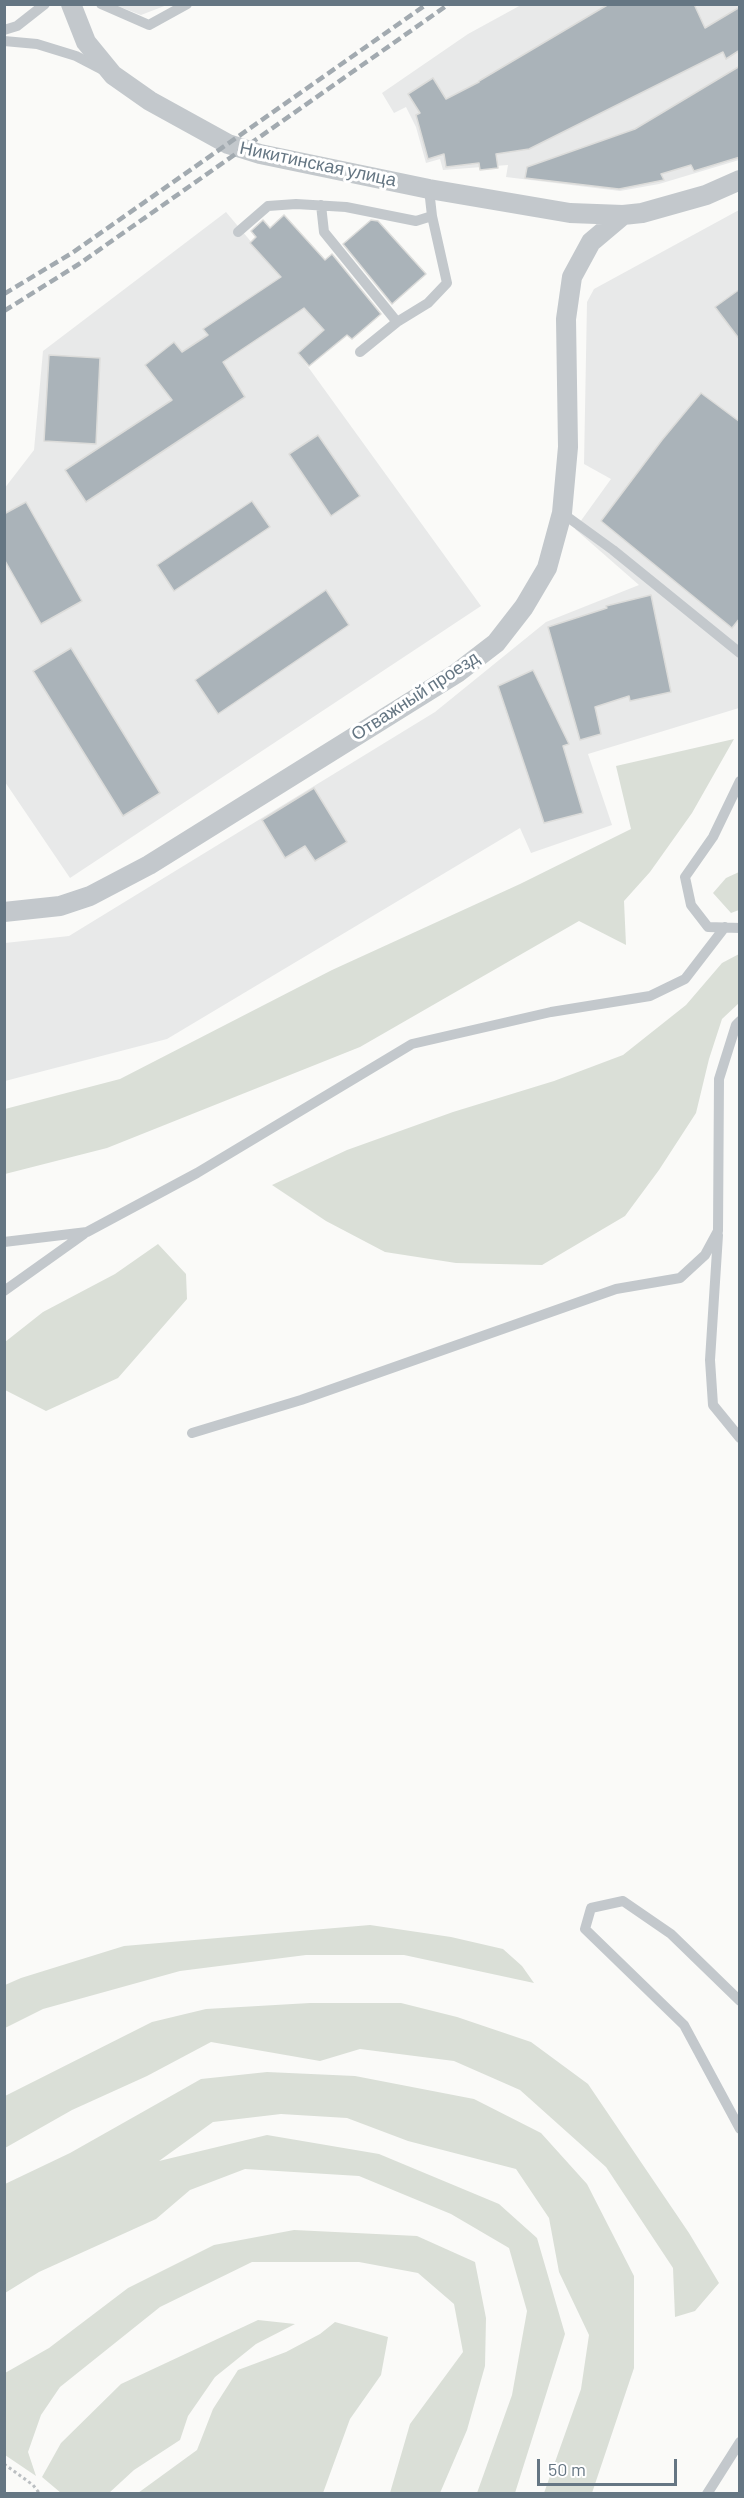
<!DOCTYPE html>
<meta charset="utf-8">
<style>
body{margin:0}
#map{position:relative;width:744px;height:2498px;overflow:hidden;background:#fafaf8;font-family:Barlow,sans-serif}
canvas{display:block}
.frame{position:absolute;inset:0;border:6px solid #657683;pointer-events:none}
.scale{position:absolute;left:537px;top:2459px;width:140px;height:27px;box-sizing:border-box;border:3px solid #657683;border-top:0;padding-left:8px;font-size:18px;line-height:21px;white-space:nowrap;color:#657683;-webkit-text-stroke:4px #fff;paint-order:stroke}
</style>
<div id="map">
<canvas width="744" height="2498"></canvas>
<div class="frame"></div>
<div class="scale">50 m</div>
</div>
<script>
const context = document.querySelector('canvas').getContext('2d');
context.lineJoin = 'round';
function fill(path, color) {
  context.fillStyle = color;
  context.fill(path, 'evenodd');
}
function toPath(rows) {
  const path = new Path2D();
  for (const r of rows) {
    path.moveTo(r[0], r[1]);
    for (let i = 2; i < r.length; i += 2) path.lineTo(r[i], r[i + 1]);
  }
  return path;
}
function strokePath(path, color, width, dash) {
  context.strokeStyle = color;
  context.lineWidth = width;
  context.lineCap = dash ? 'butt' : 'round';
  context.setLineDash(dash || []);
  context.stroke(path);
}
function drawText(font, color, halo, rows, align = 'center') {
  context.font = font + ' Barlow,sans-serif';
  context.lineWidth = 6;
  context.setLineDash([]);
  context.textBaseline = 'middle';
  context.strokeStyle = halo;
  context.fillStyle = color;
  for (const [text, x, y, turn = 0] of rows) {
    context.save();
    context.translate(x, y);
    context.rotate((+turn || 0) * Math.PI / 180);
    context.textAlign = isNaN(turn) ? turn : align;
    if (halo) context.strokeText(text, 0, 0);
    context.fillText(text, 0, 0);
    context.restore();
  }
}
fill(toPath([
 [115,5,167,5,141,15],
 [521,5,739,5,739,160,659,184,620,191,506,177,508,165,443,170,440,159,426,163,416,127,406,107,394,113,382,93,468,34],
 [739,210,739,708,588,754,612,825,531,853,520,828,167,1039,5,1081,5,943,69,936,435,712,546,622,639,585,575,529,611,479,584,464,587,302,594,289],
 [226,212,269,263,278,255,314,319,324,330,298,353,481,606,70,878,5,782,4,489,34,450,43,351]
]), '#e8e9e9');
fill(toPath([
 [734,739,692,813,650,872,624,901,626,945,579,921,360,1047,107,1148,5,1174,5,1109,120,1079,332,970,520,884,631,829,616,766],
 [739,872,739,910,731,913,713,893,726,878],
 [739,954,739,1003,722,1019,709,1059,696,1113,659,1170,625,1216,542,1265,456,1263,385,1252,326,1221,272,1185,347,1150,453,1112,554,1081,623,1055,686,1005,722,963],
 [158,1244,186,1274,187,1299,118,1378,46,1411,5,1390,5,1342,43,1312,115,1274],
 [370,1925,451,1937,503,1949,522,1966,534,1983,404,1955,306,1955,180,1971,43,2009,5,2028,5,1985,21,1978,124,1946],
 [310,2003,401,2003,457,2017,531,2042,588,2084,689,2233,719,2283,695,2311,675,2317,673,2268,606,2167,520,2090,454,2061,360,2049,320,2061,211,2042,147,2076,72,2110,5,2148,5,2096,152,2022,206,2009],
 [267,2072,355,2076,474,2099,541,2133,587,2184,634,2276,634,2368,592,2493,544,2493,581,2389,589,2335,559,2272,549,2218,516,2169,408,2141,347,2118,281,2114,213,2122,159,2161,267,2135,379,2154,499,2204,537,2238,565,2334,515,2493,477,2493,512,2395,527,2311,509,2248,451,2214,359,2176,245,2169,190,2190,156,2219,39,2272,5,2293,5,2184,70,2153,201,2079],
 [294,2230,417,2236,475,2262,486,2318,485,2366,467,2430,440,2493,390,2493,410,2424,463,2352,454,2304,418,2273,359,2262,252,2262,160,2307,60,2387,41,2415,28,2452,36,2476,5,2455,5,2373,49,2348,128,2288,214,2245],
 [258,2320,295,2324,256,2344,215,2377,188,2416,180,2440,134,2470,109,2493,61,2493,42,2477,61,2443,121,2384],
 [335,2322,388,2337,381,2375,350,2419,323,2493,138,2493,197,2450,213,2409,238,2370,286,2352,320,2334]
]), '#dadfd7');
const building = toPath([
 [609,4,694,4,705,28,740,7,740,50,726,59,723,52,529,149,496,154,498,168,480,170,479,163,446,167,444,154,428,159,416,115,420,113,408,94,433,78,446,99,479,82,479,81,609,4],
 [740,66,740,157,694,171,691,165,661,174,664,180,619,189,525,178,527,167,635,129,740,66],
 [284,215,325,260,332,254,381,314,352,339,347,335,309,366,298,353,324,330,304,308,223,362,245,397,86,502,65,470,172,400,145,365,174,342,182,352,208,335,203,329,281,277,250,243,256,237,251,231,263,220,270,228,284,215],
 [371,220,378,221,426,274,392,304,343,244,371,220],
 [740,289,740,340,715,307,740,289],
 [49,355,100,358,96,444,44,441,49,355],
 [701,393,740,422,740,618,732,628,601,521,662,440,701,393],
 [318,435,360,496,331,516,289,454,318,435],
 [252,501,270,527,174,591,157,565,252,501],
 [26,502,82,601,41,624,4,559,4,514,26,502],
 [326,590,349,625,218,714,195,680,326,590],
 [651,595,671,692,630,701,629,696,595,707,601,734,580,740,548,627,607,608,606,606,651,595],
 [71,648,160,793,123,816,33,671,71,648],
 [533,670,569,744,563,746,583,813,544,823,498,686,533,670],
 [314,788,347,842,315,861,305,846,285,858,262,820,314,788]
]);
fill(building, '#aab3b9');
strokePath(building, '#dcdcda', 1.5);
strokePath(toPath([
 [4,2464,33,2485,40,2494]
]), '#bbbfc2', 3, [3, 3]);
strokePath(toPath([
 [101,4,149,25,187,4],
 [4,30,17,26,45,4],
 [4,41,37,44,76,56,101,69],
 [321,205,324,232,397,322,360,352],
 [238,232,268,206,296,204,346,207,416,221,432,216,429,189],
 [397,322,428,303,447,283,432,216],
 [562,513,613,550,740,653],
 [740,781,713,837,685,877,691,905,708,927,740,928],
 [718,1235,710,1360,713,1405,740,1438],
 [4,1242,87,1232,197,1173,412,1044,551,1012,650,996,685,979,725,927],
 [4,1291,84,1234],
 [192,1433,301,1400,616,1289,680,1278,705,1255,718,1231,719,1079,736,1025,740,1021],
 [740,2001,671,1934,623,1901,591,1908,585,1929,684,2025,740,2129],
 [707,2494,740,2442]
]), '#c3c8cc', 10);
strokePath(toPath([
 [71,4,86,42,113,75,150,101,228,144,260,154,429,189,570,213,623,215],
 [4,912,60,906,90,896,149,865,457,673,496,643,524,607,547,568,562,513,568,447,566,319,572,277,591,242,623,215,642,213,706,195,740,180]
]), '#c3c8cc', 20);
strokePath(toPath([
 [4,294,72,253,427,4],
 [4,311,79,264,449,4]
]), '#a2aab0', 4.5, [9, 4.5]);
drawText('18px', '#657683', '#fff', [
 ["Никитинская улица",318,164,12],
 ["Отважный проезд",415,696,-33]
]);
</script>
